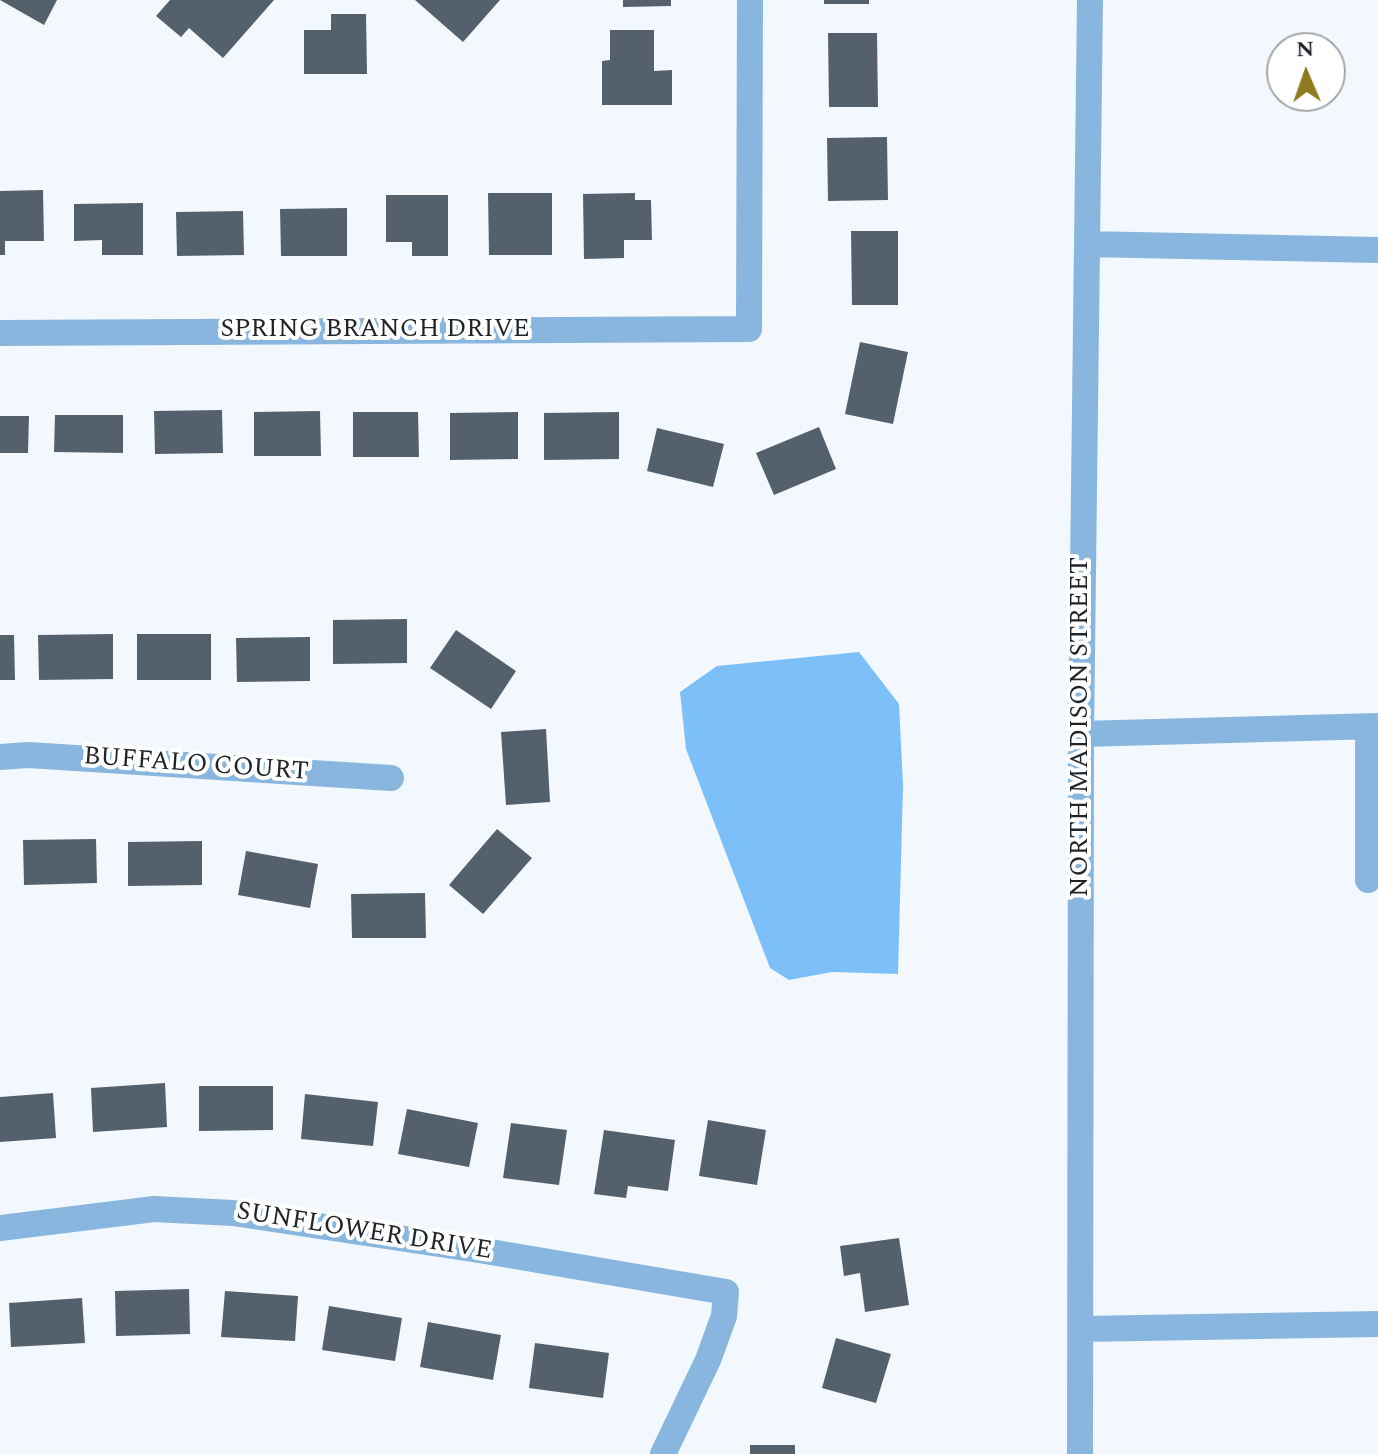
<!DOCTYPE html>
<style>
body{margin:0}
#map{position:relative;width:1378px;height:1454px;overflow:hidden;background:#f2f8fd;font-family:Spectral,serif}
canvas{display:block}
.north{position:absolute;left:1266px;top:32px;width:80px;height:80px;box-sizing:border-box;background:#fff;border:2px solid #a5a7a9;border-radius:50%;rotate:358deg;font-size:22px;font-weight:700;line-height:32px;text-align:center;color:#1f2429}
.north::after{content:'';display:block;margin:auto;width:28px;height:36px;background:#8f7a1f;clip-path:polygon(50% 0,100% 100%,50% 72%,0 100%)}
</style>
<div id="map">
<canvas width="1378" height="1454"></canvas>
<div class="north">N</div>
</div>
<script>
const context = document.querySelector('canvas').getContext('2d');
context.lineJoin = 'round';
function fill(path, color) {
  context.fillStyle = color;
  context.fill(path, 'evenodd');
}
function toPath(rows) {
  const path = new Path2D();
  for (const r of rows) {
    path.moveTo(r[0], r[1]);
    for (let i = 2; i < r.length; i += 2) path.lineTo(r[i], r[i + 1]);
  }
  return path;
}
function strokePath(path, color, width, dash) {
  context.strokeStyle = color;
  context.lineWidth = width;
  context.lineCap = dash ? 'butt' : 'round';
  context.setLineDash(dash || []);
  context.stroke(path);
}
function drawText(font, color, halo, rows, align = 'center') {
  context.font = font + ' Spectral,serif';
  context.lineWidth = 8;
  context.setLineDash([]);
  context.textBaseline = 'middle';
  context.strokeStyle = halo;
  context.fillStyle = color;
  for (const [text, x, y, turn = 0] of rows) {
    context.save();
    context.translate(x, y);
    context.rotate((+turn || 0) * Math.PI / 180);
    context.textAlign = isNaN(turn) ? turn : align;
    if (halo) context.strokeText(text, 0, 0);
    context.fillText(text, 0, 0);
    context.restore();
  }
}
fill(toPath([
 [859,652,899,704,903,786,898,974,832,972,789,980,770,968,686,749,680,692,717,666]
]), '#7dc0f9');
fill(toPath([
 [0,0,57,0,44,25],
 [170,0,274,0,223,58,189,28,181,37,156,16],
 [415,0,500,0,463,42],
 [623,0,671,0,671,6,623,7],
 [824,0,869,0,869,4,824,4],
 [331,14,366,14,367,74,304,74,304,30,331,30],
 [610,30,654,30,654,71,672,70,672,105,602,105,602,61,610,60],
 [828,33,877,33,878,107,829,107],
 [887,137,888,200,828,201,827,138],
 [43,190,44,241,5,241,5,255,0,255,0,191],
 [488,193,552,193,552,255,489,255],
 [635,193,635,200,651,200,652,240,624,240,624,258,584,259,583,194],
 [386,195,448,195,448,256,412,256,412,242,386,242],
 [143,203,143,255,102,255,102,240,74,241,74,204],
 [347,208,347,256,281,256,280,209],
 [243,211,244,255,177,256,176,212],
 [851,231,898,231,898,305,852,305],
 [860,342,908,352,893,424,845,414],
 [222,410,223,453,155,454,154,411],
 [320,411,321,456,254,456,254,412],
 [353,412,418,412,419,457,353,457],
 [518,412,518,459,450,460,450,413],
 [619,412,619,459,544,460,544,413],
 [55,415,123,415,123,453,54,452],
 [0,416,29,416,28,453,0,453],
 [819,427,836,469,774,495,756,453],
 [657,428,724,444,713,487,647,471],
 [407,619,407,663,333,664,333,620],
 [456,630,516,671,491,709,430,668],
 [113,634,113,679,39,680,38,635],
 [137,634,211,634,211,680,137,680],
 [0,635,14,635,15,680,0,680],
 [310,637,310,681,237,682,236,638],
 [546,729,550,802,506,805,501,732],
 [497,829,532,858,483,914,449,885],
 [96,839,97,883,24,885,23,840],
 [202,841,202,885,128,886,128,842],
 [246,851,318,864,310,908,238,895],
 [425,893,426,938,352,938,351,894],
 [165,1083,167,1127,93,1132,91,1088],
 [199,1086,273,1086,273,1130,199,1131],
 [53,1093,56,1138,0,1142,0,1097],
 [305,1094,378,1102,373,1146,301,1139],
 [407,1109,478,1123,469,1167,398,1154],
 [708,1120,766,1130,757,1185,699,1176],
 [511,1123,567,1130,559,1185,503,1178],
 [604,1130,675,1140,668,1191,628,1186,626,1198,594,1194],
 [899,1238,909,1305,865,1312,860,1273,844,1276,840,1246],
 [189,1289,190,1334,116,1336,115,1291],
 [225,1291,298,1296,295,1341,221,1337],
 [82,1298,85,1343,11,1347,9,1303],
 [329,1306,402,1318,395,1361,322,1350],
 [428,1322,501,1335,493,1380,420,1367],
 [836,1338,891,1354,876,1403,822,1388],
 [535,1343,609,1353,603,1398,529,1388],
 [750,1445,795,1445,795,1454,750,1454]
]), '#54616d');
strokePath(toPath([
 [1087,244,1378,250],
 [0,333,749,329,750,0],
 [1081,734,1378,726],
 [0,757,28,755,391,778],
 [1368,880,1368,727],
 [0,1228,154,1209,233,1213,479,1250,726,1292,724,1316,708,1360,663,1454],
 [1081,1329,1378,1324],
 [1080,1454,1081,734,1090,0]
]), '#89b6de', 26);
drawText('26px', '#1f2429', '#fff', [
 ["SPRING BRANCH DRIVE",375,331],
 ["NORTH MADISON STREET",1082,727,-90],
 ["BUFFALO COURT",196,766,4],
 ["SUNFLOWER DRIVE",364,1233,9]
]);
</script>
